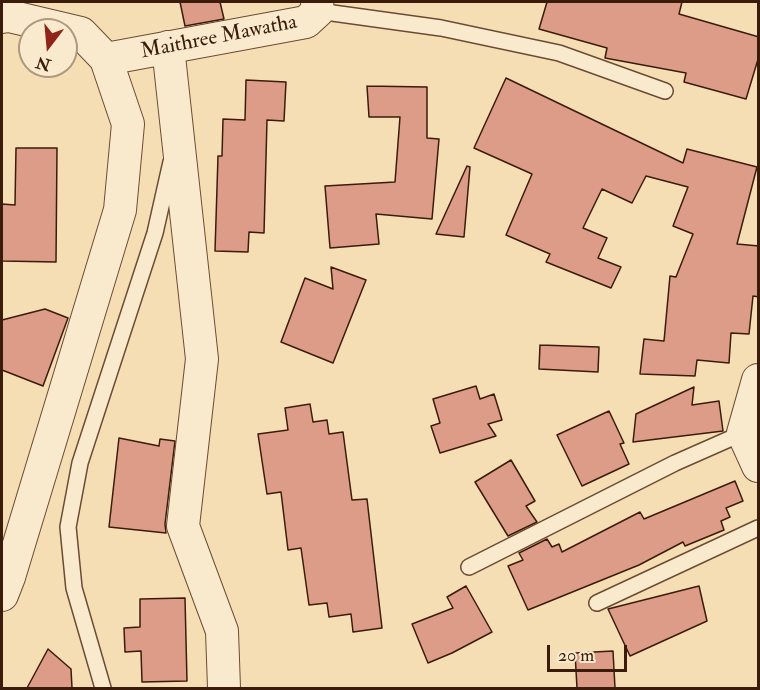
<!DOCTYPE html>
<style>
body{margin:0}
#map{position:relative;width:760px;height:690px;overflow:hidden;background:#f6deb4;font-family:"IM FELL Double Pica",serif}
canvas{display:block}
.frame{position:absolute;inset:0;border:3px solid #3b1c0a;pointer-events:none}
.north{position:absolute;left:18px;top:18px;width:60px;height:60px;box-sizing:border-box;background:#f9eace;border:2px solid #ad9880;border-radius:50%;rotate:196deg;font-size:16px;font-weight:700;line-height:24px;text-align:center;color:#3b1c0a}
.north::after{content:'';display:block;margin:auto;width:21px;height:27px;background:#8f2418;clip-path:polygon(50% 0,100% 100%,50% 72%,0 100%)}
.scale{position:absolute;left:547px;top:645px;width:80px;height:27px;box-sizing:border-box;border:3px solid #3b1c0a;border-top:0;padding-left:8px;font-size:18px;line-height:21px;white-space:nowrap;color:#3b1c0a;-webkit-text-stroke:4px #f9eace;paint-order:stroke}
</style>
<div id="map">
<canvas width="760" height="690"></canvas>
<div class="frame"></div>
<div class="north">N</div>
<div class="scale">20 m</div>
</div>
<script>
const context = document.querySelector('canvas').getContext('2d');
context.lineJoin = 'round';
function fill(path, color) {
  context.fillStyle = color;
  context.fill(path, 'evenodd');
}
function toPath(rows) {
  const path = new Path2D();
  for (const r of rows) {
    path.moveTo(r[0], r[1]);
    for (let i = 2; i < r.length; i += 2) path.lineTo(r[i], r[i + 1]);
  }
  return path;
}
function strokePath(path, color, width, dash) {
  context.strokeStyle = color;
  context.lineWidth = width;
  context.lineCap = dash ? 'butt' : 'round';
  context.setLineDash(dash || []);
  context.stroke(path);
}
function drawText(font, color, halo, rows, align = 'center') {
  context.font = font + ' "IM FELL Double Pica",serif';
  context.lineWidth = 4.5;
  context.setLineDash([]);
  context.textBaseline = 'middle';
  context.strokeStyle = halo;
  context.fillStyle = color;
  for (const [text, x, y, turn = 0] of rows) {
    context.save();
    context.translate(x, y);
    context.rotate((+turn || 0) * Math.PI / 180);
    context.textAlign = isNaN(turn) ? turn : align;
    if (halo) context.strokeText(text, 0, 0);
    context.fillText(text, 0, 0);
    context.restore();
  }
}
const building = toPath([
 [180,2,220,2,224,19,185,26,180,2],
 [547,2,682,2,679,14,759,37,759,56,746,99,684,82,686,73,605,58,607,48,539,29,547,2],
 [506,78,683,163,687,149,757,167,737,244,759,246,759,297,753,296,749,334,731,333,729,363,697,360,695,376,640,374,644,339,664,341,670,276,676,277,693,234,673,226,688,187,646,176,632,203,602,189,583,228,607,238,598,258,621,267,611,288,546,262,550,254,506,235,532,174,474,148,506,78],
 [246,80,286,82,284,121,267,120,264,233,249,232,248,252,215,251,218,156,222,156,223,119,245,120,246,80],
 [367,86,427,87,427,138,439,139,432,219,376,214,379,244,330,248,325,186,395,182,400,117,369,117,367,86],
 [16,148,57,148,56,262,2,261,2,204,15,205,16,148],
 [467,166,470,167,464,237,436,234,467,166],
 [331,267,366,280,333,363,281,342,305,278,333,289,331,267],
 [45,309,68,318,43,386,2,370,2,320,45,309],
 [540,345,599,347,598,372,539,369,540,345],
 [476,386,480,399,494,394,502,420,488,424,496,436,440,453,431,426,440,423,433,399,476,386],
 [694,387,692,405,719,401,723,431,633,442,636,414,694,387],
 [310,404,313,422,327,420,329,434,343,432,352,500,367,499,382,628,353,632,351,614,329,617,327,603,309,605,301,548,288,550,281,492,267,494,258,434,288,430,285,408,310,404],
 [609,411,624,443,620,444,629,464,582,486,557,435,609,411],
 [119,438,159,446,160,439,175,441,165,524,166,533,109,527,119,438],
 [511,460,535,501,526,506,537,522,508,536,475,482,511,460],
 [735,481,743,501,726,508,730,517,721,521,724,530,685,546,683,542,639,565,528,610,508,566,523,560,519,553,547,539,552,547,559,544,562,552,640,512,644,519,735,481],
 [466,586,492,632,452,653,428,663,412,624,453,608,447,597,466,586],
 [699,586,707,621,630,656,608,609,699,586],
 [185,598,187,681,142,682,141,651,125,652,124,628,140,627,140,599,185,598],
 [48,649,71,669,72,688,27,688,48,649],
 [613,651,615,688,577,688,575,653,613,651]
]);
fill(building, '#dc9c88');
strokePath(building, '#3b1c0a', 1.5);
const lane = toPath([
 [318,11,441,28,559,53,665,91],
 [469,567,675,463,743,433],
 [597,603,758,528],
 [103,688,74,588,68,527,80,463,155,233,171,162]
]);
const street = toPath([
 [2,17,9,16,81,33,106,59,128,124,120,210,9,577,2,595],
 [168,47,202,359,183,526,222,631,224,688],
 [106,59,306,22,318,11,317,2],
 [758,380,743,433,758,466]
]);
strokePath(lane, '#6a4c34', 18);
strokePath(street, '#6a4c34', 34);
strokePath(lane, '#f9eace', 15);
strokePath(street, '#f9eace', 32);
drawText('21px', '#3b1c0a', '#f9eace', [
 ["Maithree Mawatha",219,38,-11]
]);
</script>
